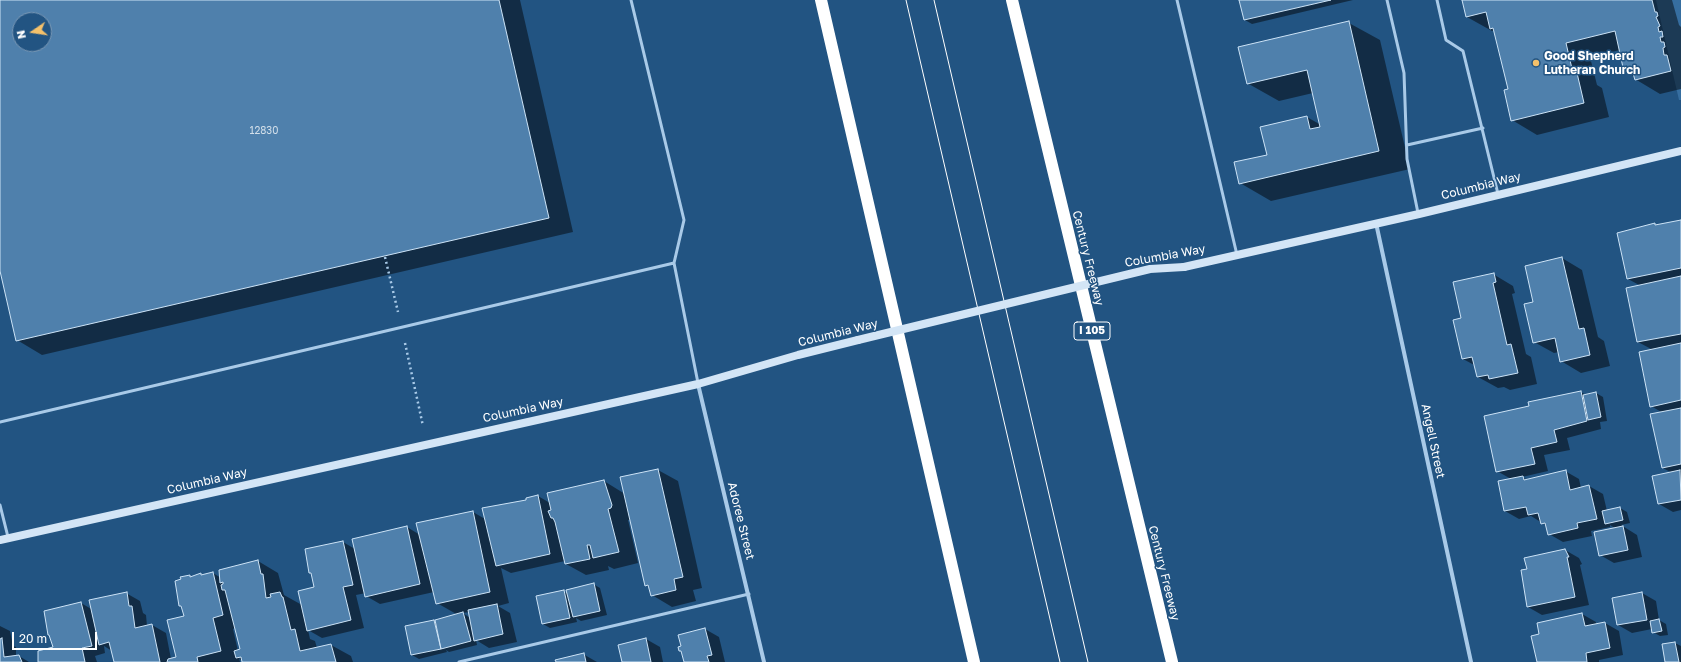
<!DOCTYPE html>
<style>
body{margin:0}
#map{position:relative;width:1681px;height:662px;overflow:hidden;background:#225482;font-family:"Golos Text",sans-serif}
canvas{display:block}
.north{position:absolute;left:12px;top:12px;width:40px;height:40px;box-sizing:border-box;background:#225482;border:1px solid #7a98b4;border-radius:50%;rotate:257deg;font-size:11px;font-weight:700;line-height:16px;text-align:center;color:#fff}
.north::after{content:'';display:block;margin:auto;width:14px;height:18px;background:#f4c16b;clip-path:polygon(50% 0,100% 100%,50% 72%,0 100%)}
.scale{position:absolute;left:12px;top:632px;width:85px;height:18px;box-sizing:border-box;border:2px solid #fff;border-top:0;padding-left:5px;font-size:12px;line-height:14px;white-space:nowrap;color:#fff;-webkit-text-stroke:3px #225482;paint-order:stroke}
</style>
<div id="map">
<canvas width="1681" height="662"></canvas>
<div class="north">N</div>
<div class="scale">20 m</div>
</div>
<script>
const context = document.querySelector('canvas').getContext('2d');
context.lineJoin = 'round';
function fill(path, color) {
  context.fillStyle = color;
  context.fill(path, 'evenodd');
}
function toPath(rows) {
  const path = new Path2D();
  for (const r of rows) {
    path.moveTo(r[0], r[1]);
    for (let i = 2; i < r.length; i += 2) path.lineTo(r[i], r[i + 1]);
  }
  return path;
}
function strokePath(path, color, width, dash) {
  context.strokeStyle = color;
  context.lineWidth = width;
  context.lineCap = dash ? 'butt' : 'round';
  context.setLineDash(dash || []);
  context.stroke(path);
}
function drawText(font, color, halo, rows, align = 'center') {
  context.font = font + ' "Golos Text",sans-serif';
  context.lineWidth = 3;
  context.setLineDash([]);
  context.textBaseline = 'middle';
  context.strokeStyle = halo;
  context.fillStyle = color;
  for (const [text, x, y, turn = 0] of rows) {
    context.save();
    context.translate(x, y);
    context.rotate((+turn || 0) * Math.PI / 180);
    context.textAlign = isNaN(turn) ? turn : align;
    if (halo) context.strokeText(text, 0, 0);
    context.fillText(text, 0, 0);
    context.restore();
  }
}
fill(toPath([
 [1656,0,1681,0,1681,100,1679,100]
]), '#366ea0');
fill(toPath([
 [0,0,520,0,573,232,42,355,17,340,0,266],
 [20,20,44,20,44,44,20,44],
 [1240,0,1353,0,1252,24,1245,20],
 [1463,0,1672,0,1679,25,1681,27,1681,89,1660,94,1635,79,1635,77,1625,71,1620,50,1590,57,1597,85,1602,88,1609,117,1537,135,1512,120,1510,90,1495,30,1492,31,1467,17],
 [1349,23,1380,40,1410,169,1271,201,1240,183,1307,117,1321,125,1313,93,1279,101,1247,83],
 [1681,221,1681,510,1673,512,1659,504,1672,473,1663,468,1663,413,1651,406,1653,350,1638,342,1641,286,1628,279,1655,224,1657,226],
 [1562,258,1582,270,1598,337,1604,341,1610,366,1581,373,1561,361,1559,352,1554,353,1534,342,1535,302],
 [1493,274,1513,286,1515,293,1512,294,1526,354,1531,357,1537,384,1510,390,1504,387,1498,388,1478,377,1476,366,1463,359,1462,319],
 [1581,392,1586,395,1596,393,1603,397,1607,421,1600,422,1601,429,1567,438,1570,450,1544,455,1548,471,1522,477,1528,480,1565,471,1579,479,1581,488,1589,486,1603,494,1607,511,1620,508,1627,512,1630,523,1621,525,1637,535,1642,557,1614,563,1600,555,1615,528,1610,525,1610,527,1591,531,1592,536,1563,542,1549,534,1547,526,1531,516,1519,519,1505,511,1511,479,1497,471,1530,407],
 [658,470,678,481,702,588,693,590,696,601,672,607,652,595,650,588,646,585,631,520,628,520,638,563,614,569,608,566,609,570,586,575,566,564,565,561,511,573,501,568,509,603,498,606,510,613,517,642,489,648,476,640,477,645,449,652,446,650,447,652,419,659,412,655,406,627,434,621,436,622,458,615,437,603,434,592,380,604,366,596,366,593,356,595,364,628,322,638,308,630,310,639,315,641,317,648,331,645,351,656,353,662,243,662,239,658,240,662,115,662,112,651,104,646,105,653,95,656,97,662,39,662,38,656,54,648,51,636,48,635,81,603,93,610,126,593,140,601,143,613,146,615,147,626,152,625,166,633,171,659,177,658,185,617,183,607,180,606,190,576,192,577,201,574,204,575,213,573,221,578,258,561,278,573,284,595,302,605,315,588,312,574,310,573,306,550,343,542,355,549,407,527,420,535,473,512,485,519,538,496,550,503,604,481,625,494],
 [469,612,470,618,463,613],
 [235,628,241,650,238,651,233,629],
 [1565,550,1579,558,1582,564,1580,565,1589,605,1542,615,1528,607,1528,570],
 [593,584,600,588,607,615,581,621,576,618,577,622,550,628,543,624,538,597,564,592,568,594],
 [1642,593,1656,601,1659,620,1666,624,1668,635,1660,636,1653,632,1652,629,1632,633,1618,625],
 [1582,614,1596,622,1596,625,1605,623,1619,631,1623,655,1599,660,1599,662,1538,662,1540,635],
 [0,626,10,631,13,646,16,647,16,657,19,656,29,662,0,662],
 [705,629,719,637,725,662,685,662,683,652,680,651],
 [646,639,660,647,663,662,623,662],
 [1675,643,1681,646,1681,662,1666,662],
 [583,654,597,662,557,662]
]), '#0007');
const building = toPath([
 [0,0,499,0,549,218,16,341,0,271,0,0],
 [20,20,44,20,44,44,20,44,20,20],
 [1239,0,1331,0,1244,20,1239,0],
 [1462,0,1652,0,1655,12,1657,12,1658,16,1656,17,1660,26,1658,27,1659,32,1662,31,1663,37,1660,37,1661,42,1664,42,1665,47,1663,48,1664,55,1667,55,1671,71,1635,80,1632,70,1624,72,1615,31,1566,43,1573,73,1577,73,1584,103,1511,121,1504,90,1508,89,1493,28,1490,29,1486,12,1466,17,1462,0],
 [1349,21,1379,151,1239,184,1234,162,1267,155,1260,127,1307,116,1310,129,1320,127,1307,70,1247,84,1238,47,1349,21],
 [1681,220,1681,268,1627,279,1617,233,1655,223,1655,225,1681,220],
 [1562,257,1579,329,1584,328,1590,355,1560,362,1555,338,1533,343,1524,304,1533,302,1525,266,1562,257],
 [1494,273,1496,282,1493,283,1507,345,1511,344,1518,373,1489,379,1488,375,1477,377,1472,357,1462,359,1453,320,1461,318,1453,282,1494,273],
 [1681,276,1681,334,1637,342,1626,288,1681,276],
 [1681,343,1681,400,1650,407,1639,352,1681,343],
 [1581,391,1587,421,1554,430,1557,442,1531,448,1535,464,1496,472,1484,416,1529,406,1528,402,1581,391],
 [1596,392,1601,417,1588,420,1583,395,1596,392],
 [1681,408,1681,464,1662,468,1650,414,1681,408],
 [658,469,683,577,674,579,676,590,651,596,648,585,645,586,620,477,658,469],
 [1566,470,1570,490,1589,485,1597,519,1577,523,1578,528,1548,535,1545,523,1541,524,1538,513,1528,515,1526,507,1504,511,1498,481,1523,476,1524,480,1566,470],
 [1680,470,1681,500,1658,504,1652,476,1680,470],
 [604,480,612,505,611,508,608,509,619,552,593,558,590,545,587,545,590,559,565,564,555,522,553,518,551,518,548,511,551,510,547,493,604,480],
 [538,495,550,554,496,566,482,508,526,500,526,498,538,495],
 [1620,507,1623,520,1605,524,1602,511,1620,507],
 [473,511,490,592,436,604,416,523,473,511],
 [407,526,420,584,365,597,352,539,407,526],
 [1623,526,1628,550,1599,556,1594,532,1623,526],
 [343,541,353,585,343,587,351,620,307,631,298,591,314,587,311,573,309,573,305,549,343,541],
 [1565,549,1569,557,1567,557,1575,597,1527,607,1521,570,1527,569,1524,558,1565,549],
 [258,560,261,574,263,574,266,598,271,597,270,594,280,592,282,597,283,597,291,630,295,629,300,651,331,644,336,662,242,662,241,657,236,658,234,651,240,649,225,590,222,590,221,585,223,584,223,582,220,583,219,570,258,560],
 [213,572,223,615,213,618,221,651,197,657,198,662,167,662,168,659,176,657,167,620,184,616,181,606,179,606,175,581,181,579,180,577,190,575,190,577,201,573,201,575,213,572],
 [594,583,600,611,573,617,566,590,594,583],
 [564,590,570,618,542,624,536,596,564,590],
 [127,592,129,606,132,606,135,628,152,624,160,662,114,662,109,642,99,645,89,600,127,592],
 [1642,592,1647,620,1617,625,1612,598,1642,592],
 [81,602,92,646,82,648,85,662,38,662,38,651,53,647,49,635,48,635,44,611,81,602],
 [497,604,503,634,474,641,468,610,497,604],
 [463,612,471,641,441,649,435,620,463,612],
 [1582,613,1585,626,1605,622,1610,648,1586,653,1587,662,1537,662,1531,636,1539,634,1537,623,1582,613],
 [1659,619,1662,631,1652,633,1650,621,1659,619],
 [434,620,441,649,411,655,405,626,434,620],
 [705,628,712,655,707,656,709,662,684,662,681,651,679,651,678,647,681,646,678,635,705,628],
 [2,638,4,657,19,655,22,662,0,662,0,639,2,638],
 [646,638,651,662,622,662,618,645,646,638],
 [1675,642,1679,662,1665,662,1662,644,1675,642],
 [584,653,586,662,556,662,555,660,584,653]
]);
fill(building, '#4f80ac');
strokePath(building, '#cde3f6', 1);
strokePath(toPath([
 [385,257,398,312],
 [405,343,423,426]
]), '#a9cae8', 2.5, [2, 3]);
strokePath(toPath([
 [631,0,684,220,674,263,698,383],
 [1177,0,1237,255],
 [1387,0,1404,73,1407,159,1418,213],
 [1437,0,1446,40,1463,51,1498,194],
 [1407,145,1483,128],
 [0,422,674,263],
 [0,505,8,537],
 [459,662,749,594]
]), '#a9cae8', 3);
strokePath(toPath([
 [1376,223,1471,662],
 [698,384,764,662]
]), '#a9cae8', 4);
strokePath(toPath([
 [1184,267,1419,214,1681,151],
 [0,540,698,384,798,355,858,340]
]), '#d3e5f6', 8);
strokePath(toPath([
 [821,0,974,662],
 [1012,0,1172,662]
]), '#fff', 12);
strokePath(toPath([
 [906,0,1060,662],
 [934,0,1088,662]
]), '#fff', 1);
strokePath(toPath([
 [858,340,1150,269,1184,267]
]), '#d3e5f6', 8);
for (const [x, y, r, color] of [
 [1536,63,4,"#f4c16b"]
]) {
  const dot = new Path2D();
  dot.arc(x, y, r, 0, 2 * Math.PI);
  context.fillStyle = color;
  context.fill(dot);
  strokePath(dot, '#225482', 1.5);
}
drawText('10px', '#d3dfea', null, [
 ["12830",264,131]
]);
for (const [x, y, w] of [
 [1092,331,36]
]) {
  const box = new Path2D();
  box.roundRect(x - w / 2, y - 9, w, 18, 3);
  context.fillStyle = '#225482';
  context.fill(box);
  strokePath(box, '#fff', 1);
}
drawText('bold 11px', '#fff', null, [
 ["I 105",1092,331]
]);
drawText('bold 12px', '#fff', '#225482', [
 ["Good Shepherd",1544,56],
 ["Lutheran Church",1544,70]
], 'left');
drawText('12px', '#fff', '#225482', [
 ["Columbia Way",1481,186,-14],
 ["Columbia Way",1165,256,-10],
 ["Century Freeway",1088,258,76],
 ["Columbia Way",838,333,-14],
 ["Columbia Way",523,410,-12],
 ["Angell Street",1433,441,78],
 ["Columbia Way",207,481,-13],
 ["Adoree Street",741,521,76],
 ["Century Freeway",1164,573,76]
]);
</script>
